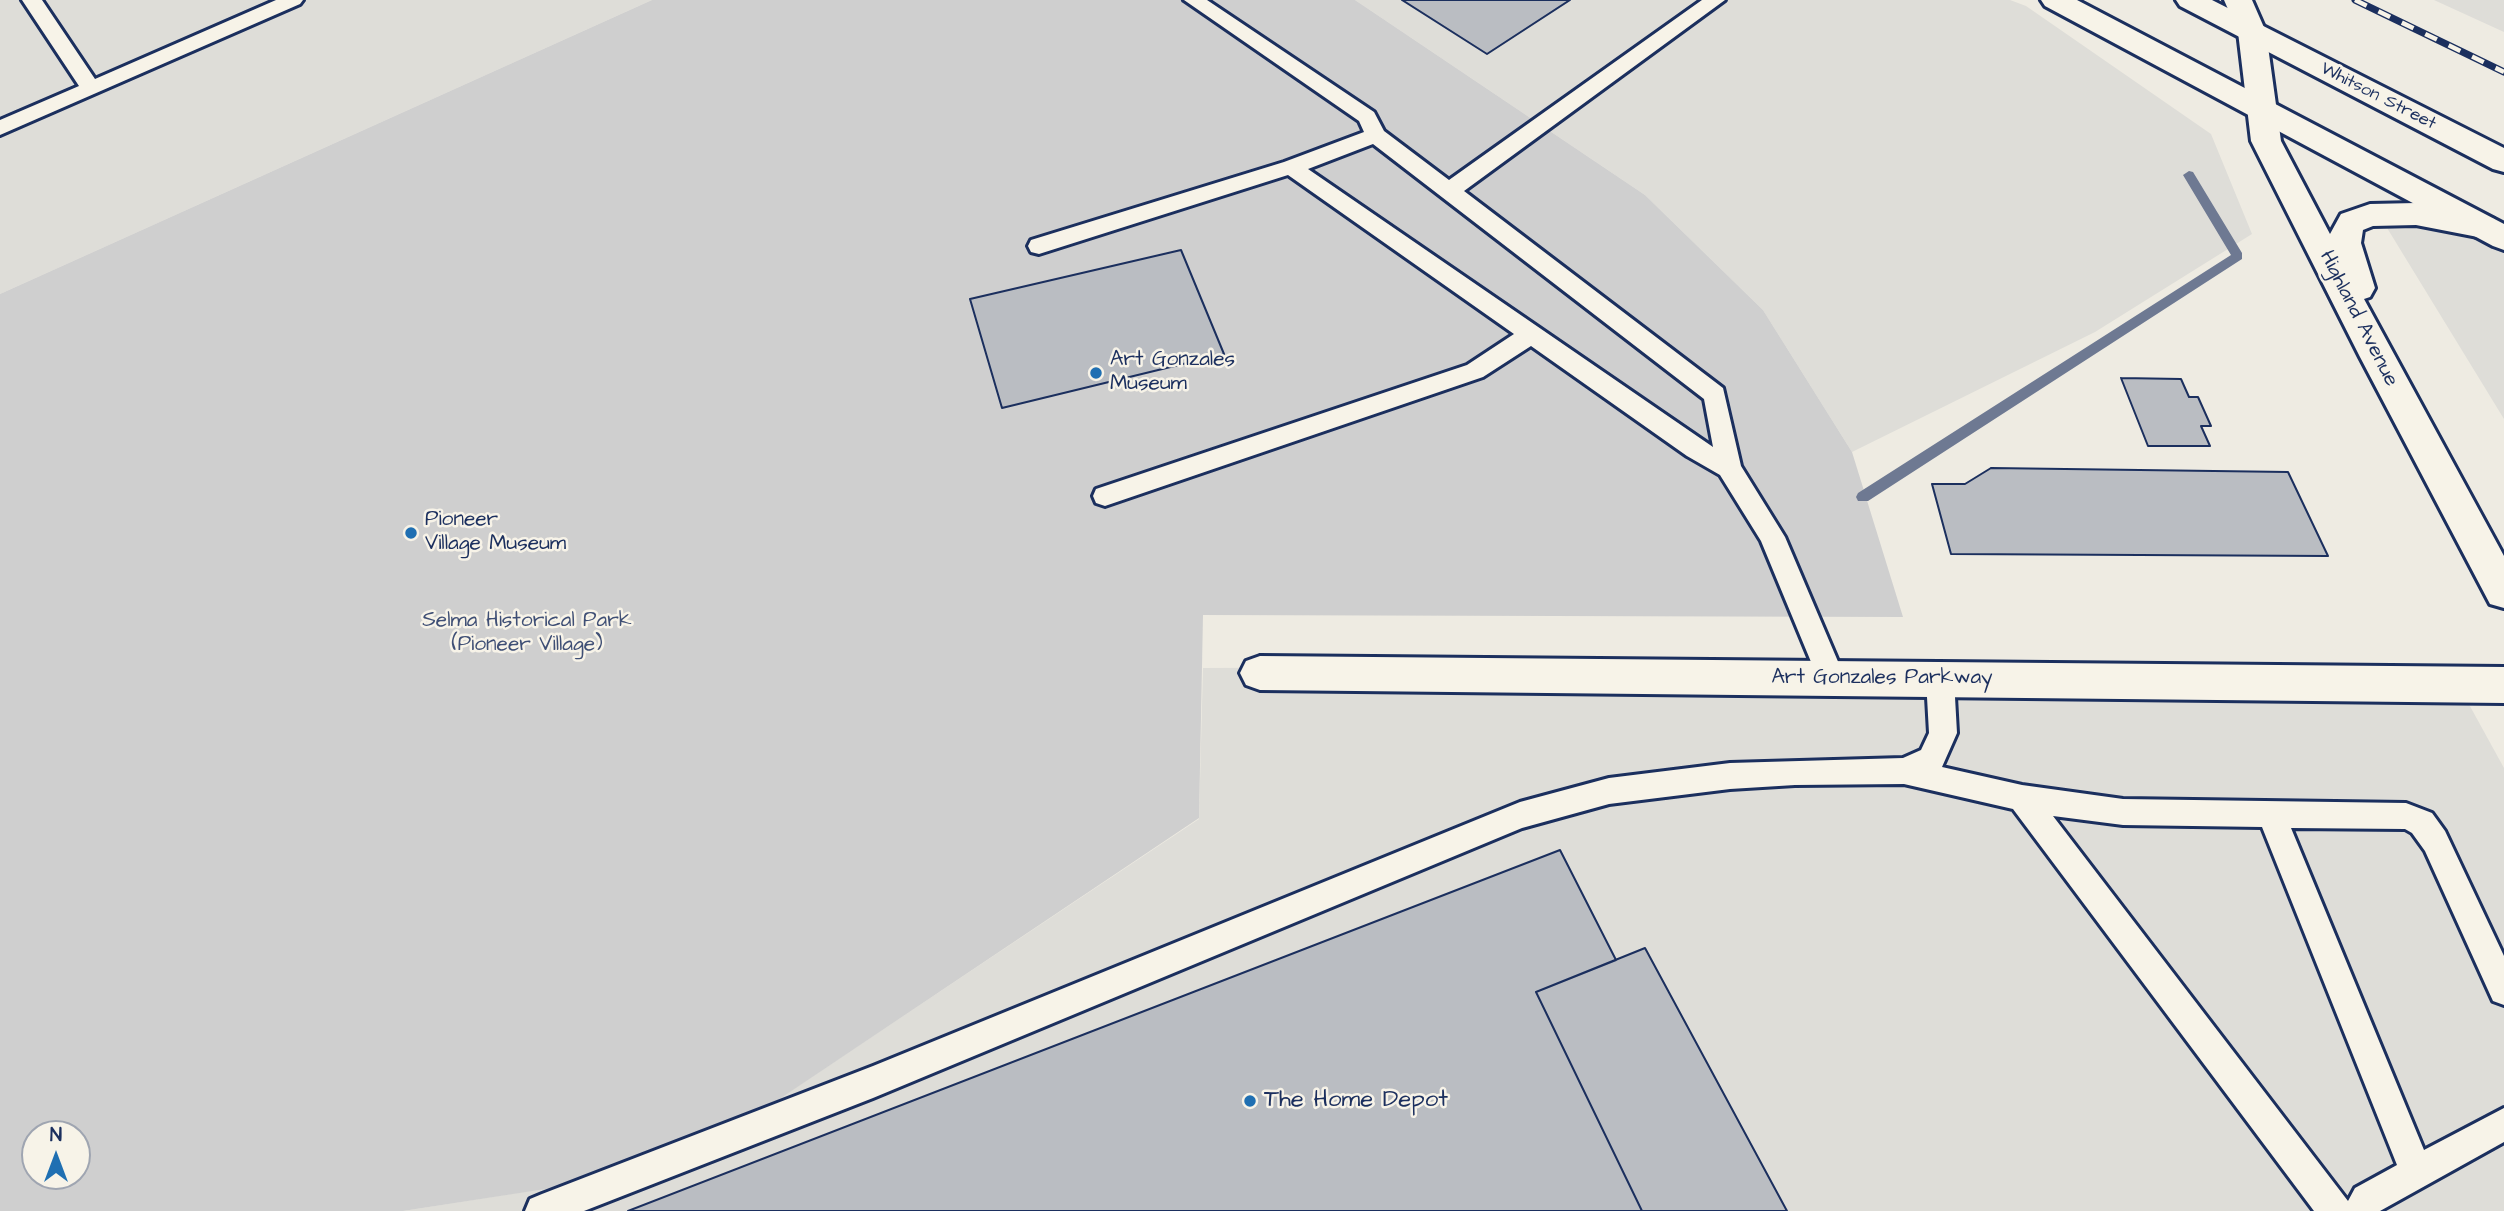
<!DOCTYPE html>
<style>
body{margin:0}
#map{position:relative;width:2504px;height:1211px;overflow:hidden;background:#eeebe2;font-family:"Architects Daughter",sans-serif}
canvas{display:block}
.north{position:absolute;left:21px;top:1120px;width:70px;height:70px;box-sizing:border-box;background:#f7f3e8;border:2px solid #9fa5b1;border-radius:50%;rotate:0deg;font-size:19px;font-weight:700;line-height:28px;text-align:center;color:#1b2f5e}
.north::after{content:'';display:block;margin:auto;width:24px;height:32px;background:#1f6fb2;clip-path:polygon(50% 0,100% 100%,50% 72%,0 100%)}
</style>
<div id="map">
<canvas width="2504" height="1211"></canvas>
<div class="north">N</div>
</div>
<script>
const context = document.querySelector('canvas').getContext('2d');
context.lineJoin = 'round';
function fill(path, color) {
  context.fillStyle = color;
  context.fill(path, 'evenodd');
}
function toPath(rows) {
  const path = new Path2D();
  for (const r of rows) {
    path.moveTo(r[0], r[1]);
    for (let i = 2; i < r.length; i += 2) path.lineTo(r[i], r[i + 1]);
  }
  return path;
}
function strokePath(path, color, width, dash) {
  context.strokeStyle = color;
  context.lineWidth = width;
  context.lineCap = dash ? 'butt' : 'round';
  context.setLineDash(dash || []);
  context.stroke(path);
}
function drawText(font, color, halo, rows, align = 'center') {
  context.font = font + ' "Architects Daughter",sans-serif';
  context.lineWidth = 5;
  context.setLineDash([]);
  context.textBaseline = 'middle';
  context.strokeStyle = halo;
  context.fillStyle = color;
  for (const [text, x, y, turn = 0] of rows) {
    context.save();
    context.translate(x, y);
    context.rotate((+turn || 0) * Math.PI / 180);
    context.textAlign = isNaN(turn) ? turn : align;
    if (halo) context.strokeText(text, 0, 0);
    context.fillText(text, 0, 0);
    context.restore();
  }
}
fill(toPath([
 [0,0,652,0,0,294],
 [1355,0,2010,0,2026,6,2211,134,2252,234,2095,332,1852,452,1763,310,1645,195],
 [2434,0,2504,0,2504,32],
 [2410,196,2504,243,2504,419,2384,223],
 [1690,666,2449,668,2504,768,2504,1211,403,1211,675,1168,1199,819,1203,668]
]), '#deddd8');
fill(toPath([
 [652,0,1355,0,1645,195,1763,310,1852,452,1903,617,1203,615,1199,818,675,1169,403,1211,0,1211,0,294],
 [35,1134,77,1134,77,1176,35,1176]
]), '#cfcfcf');
fill(toPath([
 [2189,171,2193,172,2242,253,2242,259,1868,501,1858,501,1856,497,1858,493,2231,255,2183,175,2189,171]
]), '#6e7992');
const building = toPath([
 [1402,0,1570,0,1487,54,1402,0],
 [1181,250,1224,354,1002,408,970,299,1181,250],
 [2121,378,2181,379,2189,397,2198,397,2211,426,2201,426,2210,446,2148,446,2121,378],
 [1991,468,2288,472,2328,556,1951,554,1932,484,1965,484,1991,468],
 [1560,850,1616,960,1536,992,1642,1211,628,1211,1560,850],
 [1645,948,1787,1211,1642,1211,1536,992,1645,948]
]);
fill(building, '#babdc2');
strokePath(building, '#1b2f5e', 2);
const lane = toPath([
 [22,0,42,0,95,79,276,0,303,0,300,4,0,135,0,120,79,86,22,0],
 [1184,0,1207,0,1374,112,1384,131,1449,180,1702,0,1725,0,1464,191,1723,388,1741,466,1785,537,1845,678,1841,686,1831,690,1821,686,1761,541,1720,475,1687,456,1531,346,1483,377,1105,506,1096,503,1093,496,1096,489,1467,365,1514,334,1288,175,1039,254,1031,252,1028,246,1031,240,1284,162,1364,132,1359,121,1184,0],
 [1373,144,1704,399,1713,447,1308,169,1373,144],
 [1940,667,1950,671,1954,679,1957,733,1942,767,2022,785,2123,799,2406,803,2432,813,2445,831,2504,956,2504,1005,2493,1001,2425,851,2412,833,2405,829,2291,828,2424,1150,2504,1108,2504,1142,2380,1211,2314,1211,2013,809,1904,784,1795,785,1730,789,1609,804,1522,828,873,1098,584,1211,525,1211,530,1199,542,1194,873,1066,1520,802,1609,778,1730,763,1903,758,1921,750,1929,733,1926,679,1930,671,1940,667],
 [2053,816,2123,825,2262,827,2397,1165,2355,1188,2348,1201,2053,816]
]);
const street = toPath([
 [1260,656,2504,667,2504,703,1260,690,1246,685,1240,673,1246,661,1260,656]
]);
const secondary = toPath([
 [2224,0,2252,0,2266,32,2281,141,2330,234,2341,214,2370,204,2416,203,2483,216,2494,219,2499,227,2494,235,2483,238,2416,225,2373,226,2363,230,2361,243,2375,288,2370,297,2364,299,2504,556,2504,608,2490,604,2360,357,2251,141,2238,32,2224,0]
]);
const primary = toPath([
 [2041,0,2077,0,2504,224,2504,250,2493,246,2045,6,2041,0],
 [2176,0,2212,0,2504,148,2504,172,2493,169,2180,6,2176,0]
]);
strokePath(lane, '#1b2f5e', 6);
strokePath(street, '#1b2f5e', 6);
strokePath(secondary, '#1b2f5e', 6);
strokePath(primary, '#1b2f5e', 6);
fill(lane, '#f7f3e8');
fill(street, '#f7f3e8');
fill(secondary, '#f7f3e8');
fill(primary, '#f7f3e8');
const rail = toPath([
 [2355,0,2504,72]
]);
strokePath(rail, '#1b2f5e', 7);
strokePath(rail, '#f7f3e8', 4.5, [13]);
for (const [x, y, r, color] of [
 [1096,373,7,"#1f6fb2"],
 [411,533,7,"#1f6fb2"],
 [1250,1101,7,"#1f6fb2"]
]) {
  const dot = new Path2D();
  dot.arc(x, y, r, 0, 2 * Math.PI);
  context.fillStyle = color;
  context.fill(dot);
  strokePath(dot, '#f7f3e8', 2.5);
}
drawText('18px', '#1b2f5e', '#f7f3e8', [
 ["Whitson Street",2378,97,27]
]);
drawText('21px', '#1b2f5e', '#f7f3e8', [
 ["Highland Avenue",2358,319,63],
 ["Art Gonzales Parkway",1882,679]
]);
drawText('21px', '#1b2f5e', '#f7f3e8', [
 ["Art Gonzales",1110,361],
 ["Museum",1110,385],
 ["Pioneer",425,521],
 ["Village Museum",425,545]
], 'left');
drawText('21px', '#3f4f75', '#f7f3e8', [
 ["Selma Historical Park",527,622],
 ["(Pioneer Village)",527,646]
]);
drawText('24px', '#1b2f5e', '#f7f3e8', [
 ["The Home Depot",1264,1101]
], 'left');
</script>
